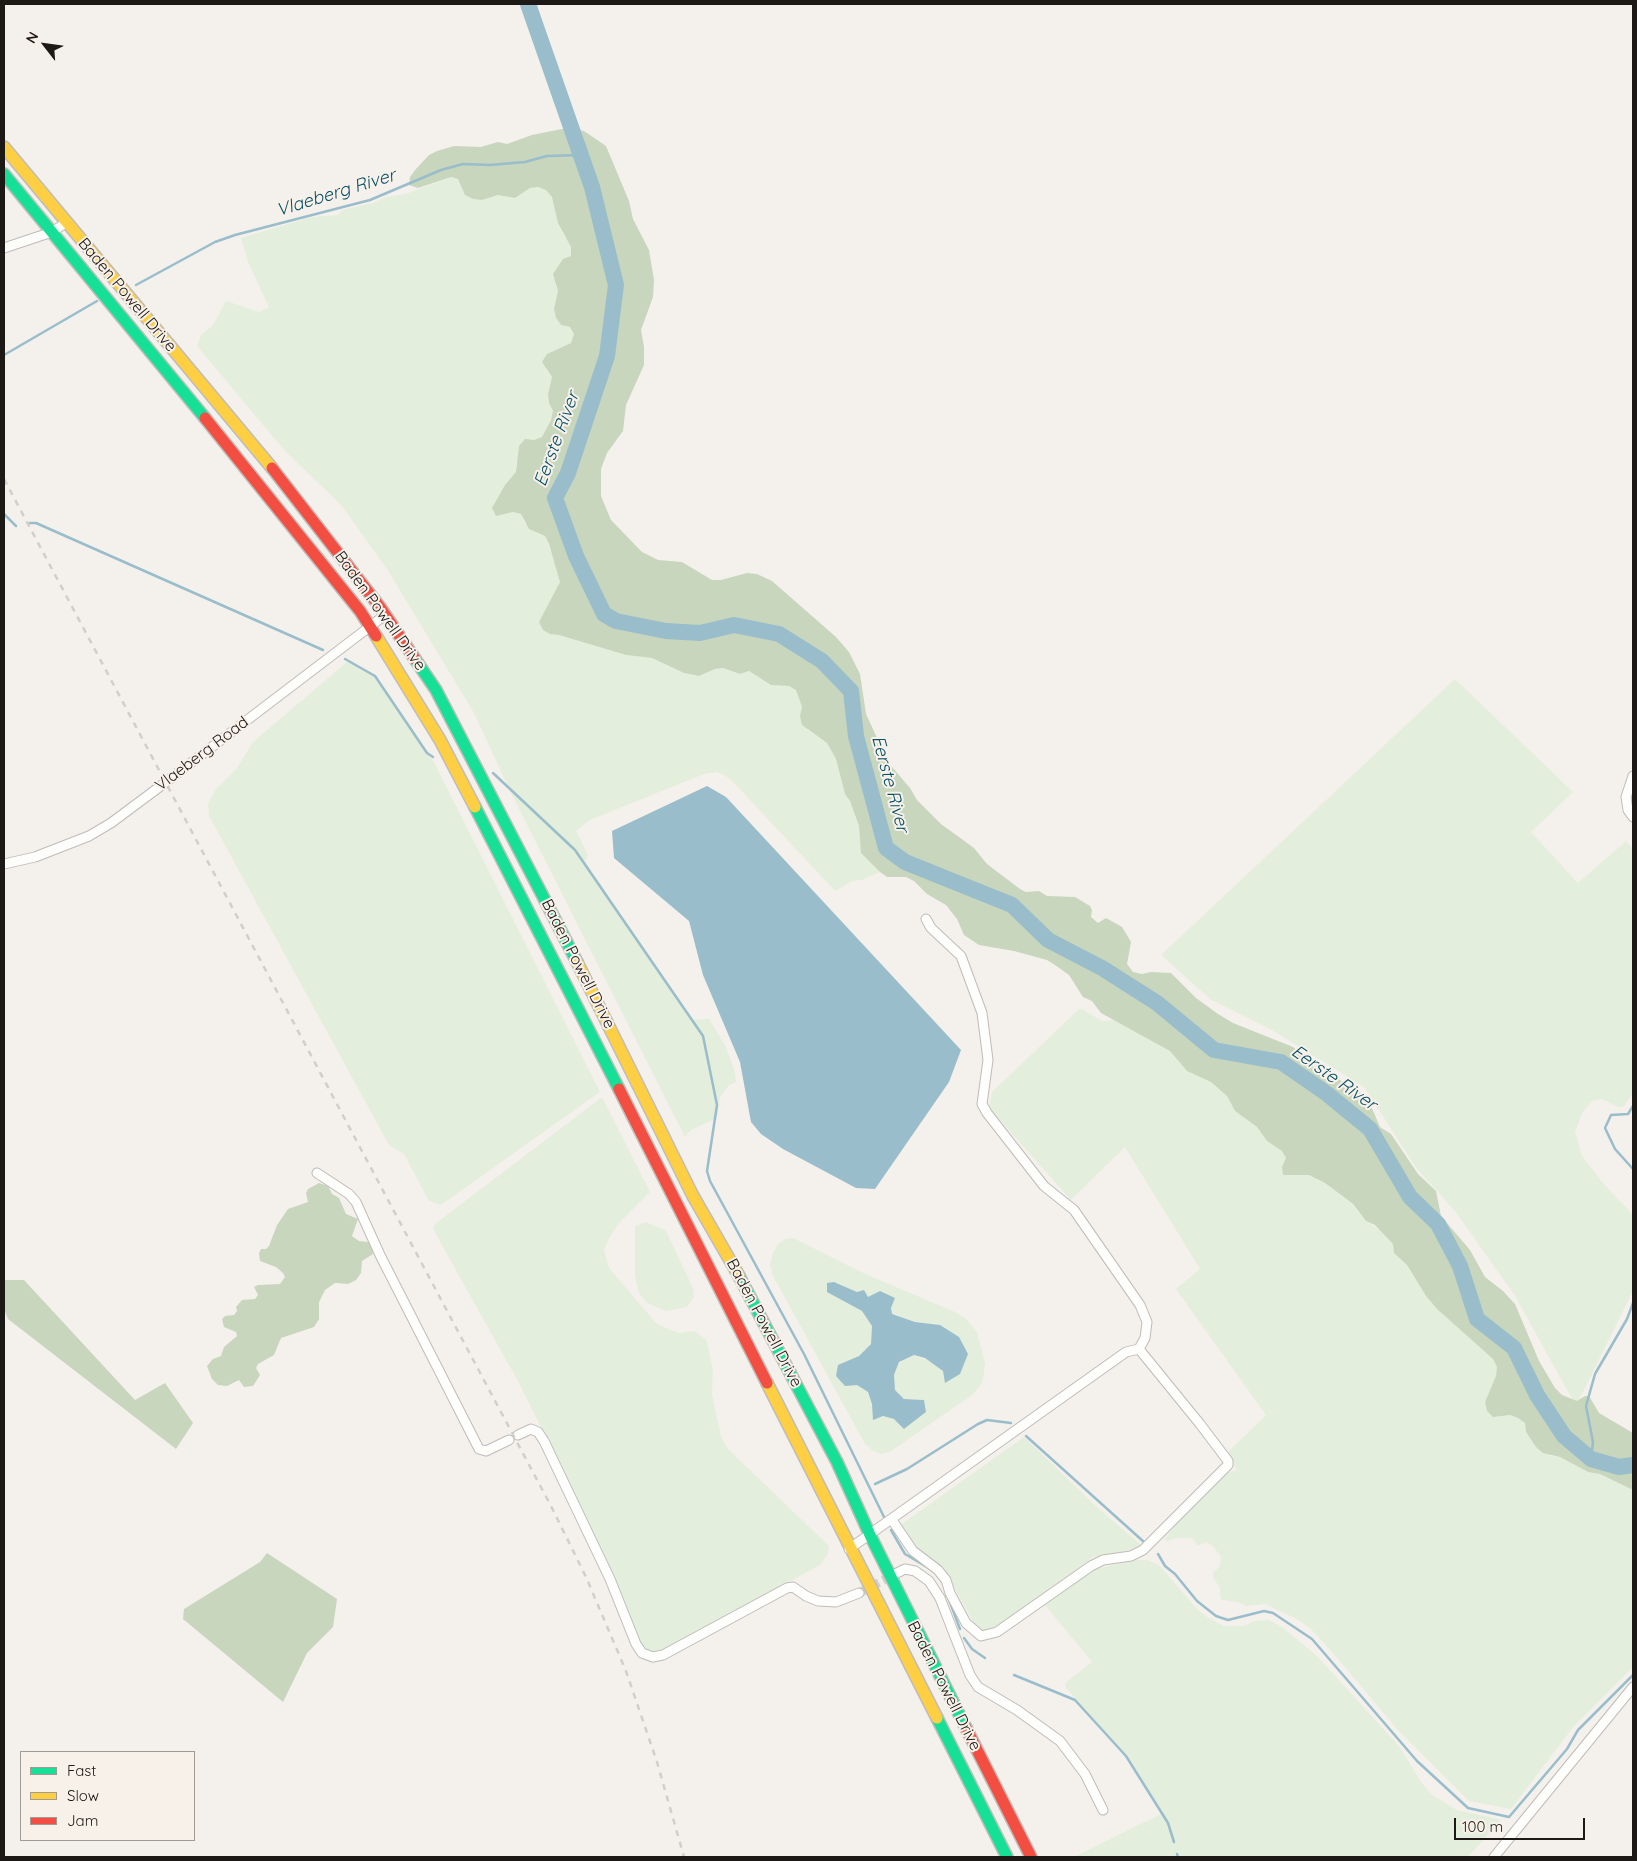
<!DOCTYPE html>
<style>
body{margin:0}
#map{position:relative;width:1637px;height:1861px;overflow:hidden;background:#f4f1ec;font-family:Quicksand,sans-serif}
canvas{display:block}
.frame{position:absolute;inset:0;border:5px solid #1c1917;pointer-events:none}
.legend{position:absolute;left:20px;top:1751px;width:175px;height:90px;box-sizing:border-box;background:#f8f1e9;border:1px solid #a09b95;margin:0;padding:6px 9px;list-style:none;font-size:15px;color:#1c1917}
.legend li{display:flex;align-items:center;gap:10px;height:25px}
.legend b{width:25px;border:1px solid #a09b95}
.north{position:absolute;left:20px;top:20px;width:50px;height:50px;-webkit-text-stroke:4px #f8f1e9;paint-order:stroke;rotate:300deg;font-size:14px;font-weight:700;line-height:20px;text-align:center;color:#1c1917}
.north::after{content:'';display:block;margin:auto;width:18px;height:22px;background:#1c1917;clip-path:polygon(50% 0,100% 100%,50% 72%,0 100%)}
.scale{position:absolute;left:1454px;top:1818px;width:131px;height:22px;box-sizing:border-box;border:2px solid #1c1917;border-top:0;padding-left:6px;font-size:15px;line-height:18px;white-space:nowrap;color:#1c1917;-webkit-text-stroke:4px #f8f1e9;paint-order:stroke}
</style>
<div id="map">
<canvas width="1637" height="1861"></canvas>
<div class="frame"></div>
<ul class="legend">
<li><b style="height:6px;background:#16e098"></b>Fast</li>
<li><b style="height:6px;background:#ffcf43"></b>Slow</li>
<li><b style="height:6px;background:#f24e42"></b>Jam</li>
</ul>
<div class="north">N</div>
<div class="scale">100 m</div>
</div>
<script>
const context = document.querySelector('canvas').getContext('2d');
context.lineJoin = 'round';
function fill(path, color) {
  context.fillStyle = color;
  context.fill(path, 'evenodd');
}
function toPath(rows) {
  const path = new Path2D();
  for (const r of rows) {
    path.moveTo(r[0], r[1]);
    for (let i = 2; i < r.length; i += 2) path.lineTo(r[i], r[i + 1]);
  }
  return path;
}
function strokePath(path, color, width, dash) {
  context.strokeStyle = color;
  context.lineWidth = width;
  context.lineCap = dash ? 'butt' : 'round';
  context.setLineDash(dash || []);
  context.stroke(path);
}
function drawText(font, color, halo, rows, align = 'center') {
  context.font = font + ' Quicksand,sans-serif';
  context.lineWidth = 4;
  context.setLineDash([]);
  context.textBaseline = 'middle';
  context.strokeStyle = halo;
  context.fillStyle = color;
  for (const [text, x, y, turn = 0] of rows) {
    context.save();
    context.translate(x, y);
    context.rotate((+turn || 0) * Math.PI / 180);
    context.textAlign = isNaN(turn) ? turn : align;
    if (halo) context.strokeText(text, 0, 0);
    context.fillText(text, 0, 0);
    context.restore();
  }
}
fill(toPath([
 [451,177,458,179,465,195,473,199,482,200,498,195,515,198,530,188,538,187,546,190,552,197,562,232,572,247,571,256,556,282,558,291,554,309,556,318,561,325,570,327,574,334,571,343,547,354,546,370,552,377,548,394,549,403,553,411,551,420,542,437,534,440,516,463,517,472,505,485,496,516,513,512,521,514,524,522,537,533,545,536,559,573,560,582,556,590,550,634,559,635,626,655,652,658,684,673,699,676,715,669,723,668,740,674,749,671,771,685,789,686,796,690,802,707,800,716,808,730,827,743,836,759,845,794,850,801,859,826,862,853,880,872,862,880,852,881,835,891,735,784,725,775,716,772,704,774,590,820,576,831,588,855,585,861,691,1020,709,1019,725,1045,735,1072,736,1082,729,1085,720,1097,717,1118,691,1130,685,1137,512,795,474,713,387,569,341,505,285,451,197,346,201,335,213,325,226,301,259,312,269,307,248,262,241,238,312,217,338,215,342,210,373,203,386,197,406,194],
 [347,662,374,675,435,764,600,1092,441,1205,429,1201,404,1154,389,1145,209,816,208,804,216,789,237,768,253,742],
 [1455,679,1573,792,1531,832,1578,883,1626,841,1633,849,1633,1093,1623,1107,1618,1107,1602,1099,1592,1101,1583,1112,1575,1131,1582,1156,1603,1183,1633,1215,1633,1291,1576,1406,1515,1296,1455,1211,1417,1169,1364,1087,1272,1030,1210,999,1161,955],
 [1082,1009,1102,1021,1117,1020,1170,1051,1187,1071,1212,1082,1227,1096,1235,1111,1257,1127,1267,1141,1282,1150,1286,1158,1282,1167,1283,1175,1309,1175,1325,1183,1353,1205,1366,1221,1381,1231,1393,1244,1394,1253,1407,1265,1426,1296,1437,1309,1493,1359,1497,1367,1496,1376,1485,1402,1487,1411,1493,1417,1510,1415,1518,1418,1525,1423,1526,1432,1536,1447,1552,1456,1560,1457,1588,1472,1600,1474,1633,1490,1633,1667,1574,1726,1511,1809,1469,1801,1397,1729,1338,1659,1311,1629,1297,1619,1265,1604,1246,1606,1238,1602,1222,1600,1220,1597,1220,1588,1213,1577,1213,1573,1220,1566,1221,1557,1213,1546,1206,1542,1198,1546,1193,1539,1189,1538,1176,1538,1168,1541,1164,1540,1186,1511,1226,1473,1237,1470,1226,1454,1266,1415,1176,1289,1200,1269,1125,1147,1071,1200,989,1108,992,1092,1078,1010],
 [602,1097,650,1192,619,1223,609,1238,604,1250,609,1268,657,1324,678,1333,695,1331,707,1341,713,1370,712,1394,721,1437,728,1449,829,1546,828,1554,820,1565,655,1654,642,1648,547,1439,519,1383,433,1229,435,1224],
 [646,1222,666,1231,693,1288,694,1297,687,1307,666,1311,647,1303,639,1293,635,1276,635,1226],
 [793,1238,861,1272,957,1313,966,1319,977,1332,985,1364,983,1379,979,1387,972,1395,891,1451,881,1454,872,1450,865,1444,773,1276,770,1265,773,1253,778,1244,785,1239],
 [835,1282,868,1297,886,1295,895,1298,891,1308,892,1314,915,1322,940,1325,946,1383,943,1371,935,1363,914,1355,899,1362,894,1375,895,1390,904,1399,924,1400,926,1412,905,1429,894,1419,883,1416,872,1404,868,1392,857,1385,850,1360,859,1356,871,1344,872,1326,862,1311,846,1302],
 [1024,1437,1098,1508,1141,1545,1126,1551,1093,1557,992,1630,983,1632,976,1627,945,1571,915,1546,902,1528,902,1524],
 [1133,1560,1148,1560,1159,1565,1198,1610,1207,1617,1224,1626,1243,1626,1255,1621,1269,1620,1282,1627,1317,1656,1399,1746,1421,1782,1432,1795,1457,1810,1501,1820,1468,1857,1074,1857,1163,1813,1128,1756,1066,1688,1065,1683,1092,1662,1045,1605,1096,1569]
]), '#e4eedc');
fill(toPath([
 [567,128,584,131,606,146,629,201,633,219,649,250,654,280,653,297,641,330,644,347,644,365,626,405,623,431,607,453,601,469,601,496,611,520,642,552,658,560,682,562,712,580,721,580,747,573,757,574,772,581,836,637,849,652,860,674,866,714,878,740,881,754,910,788,917,800,941,824,974,848,987,864,1020,889,1026,892,1039,891,1047,896,1075,897,1090,906,1092,910,1091,917,1098,923,1106,918,1122,927,1131,942,1127,964,1133,972,1142,974,1151,972,1171,973,1196,998,1218,1014,1233,1023,1293,1047,1308,1059,1315,1069,1328,1073,1360,1092,1371,1106,1380,1127,1391,1134,1418,1174,1436,1191,1441,1216,1470,1250,1485,1277,1503,1291,1515,1304,1539,1361,1555,1388,1562,1395,1577,1401,1585,1396,1589,1396,1599,1413,1633,1433,1633,1490,1600,1474,1588,1472,1560,1457,1543,1453,1536,1447,1526,1432,1525,1423,1518,1418,1510,1415,1493,1417,1487,1411,1485,1402,1496,1376,1497,1367,1493,1359,1437,1309,1426,1296,1407,1265,1394,1253,1393,1244,1375,1225,1366,1221,1353,1204,1325,1183,1309,1175,1283,1175,1282,1167,1286,1158,1282,1151,1267,1141,1257,1127,1235,1111,1227,1096,1211,1082,1187,1071,1170,1051,1101,1013,1092,1001,1083,997,1069,975,1055,965,1047,960,1014,951,979,945,964,935,957,919,946,905,927,894,914,881,906,877,887,877,880,872,861,853,859,826,850,801,845,794,836,759,827,743,802,725,800,716,802,707,796,690,789,686,771,685,749,671,740,674,723,668,715,669,699,676,684,673,652,658,626,655,559,635,550,634,543,630,539,622,560,582,549,544,545,536,529,529,521,514,513,512,496,516,492,508,505,485,516,472,519,446,525,439,534,440,542,437,551,420,553,411,549,403,548,394,552,377,542,362,547,354,571,343,574,334,570,327,561,325,556,318,554,309,558,291,553,274,563,259,571,256,571,247,558,223,552,197,546,190,538,187,530,188,515,198,498,195,482,200,473,199,465,195,458,179,451,177,418,188,409,185,410,177,416,169,429,155,437,151,454,146,481,147,498,142,507,144,532,135],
 [319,1183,328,1186,332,1194,339,1198,346,1214,358,1219,352,1236,359,1241,368,1242,371,1245,373,1254,362,1261,361,1273,356,1280,348,1284,335,1283,325,1290,319,1302,319,1319,314,1327,281,1338,274,1355,258,1364,256,1368,260,1375,253,1386,244,1387,239,1380,227,1386,218,1385,212,1379,207,1366,213,1359,221,1356,224,1347,237,1336,236,1332,224,1327,222,1319,225,1316,234,1315,237,1311,236,1307,242,1300,255,1299,258,1295,254,1287,258,1285,280,1284,285,1277,283,1273,276,1267,260,1261,259,1253,261,1249,266,1249,269,1246,277,1225,288,1209,308,1202,306,1193,308,1189],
 [4,1280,24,1280,135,1400,165,1383,193,1423,176,1449,8,1319,4,1309],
 [267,1553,337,1599,333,1627,307,1653,283,1702,183,1619,184,1609,260,1562]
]), '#c7d6bd');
fill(toPath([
 [707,786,726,797,961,1050,949,1082,875,1189,856,1188,783,1149,761,1134,751,1122,740,1062,703,975,689,921,614,858,612,831],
 [834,1282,857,1292,864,1290,868,1297,880,1291,895,1298,891,1308,892,1314,915,1322,940,1325,959,1337,968,1354,960,1374,945,1383,943,1371,925,1358,914,1355,899,1362,894,1375,895,1390,904,1399,924,1400,926,1412,904,1429,894,1419,883,1416,873,1420,872,1404,868,1392,857,1385,845,1386,836,1376,838,1365,859,1356,871,1344,872,1326,862,1311,827,1292,827,1283]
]), '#99bdca');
strokePath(toPath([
 [136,285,215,242,235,235,370,200,441,170,463,164,490,165,525,162,547,156,580,155],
 [4,355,97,301],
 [4,514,16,526],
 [30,523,36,523,323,650],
 [345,659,375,676,427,753,433,757],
 [493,773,575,850,703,1036,717,1105,707,1171,710,1181,804,1354,884,1517],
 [1633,1106,1628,1114,1611,1115,1605,1128,1615,1149,1633,1169],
 [1026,1436,1144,1542],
 [1591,1459,1593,1442,1586,1406,1595,1374,1627,1319,1633,1303],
 [875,1484,907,1469,978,1424,987,1420,1011,1423],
 [891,1530,905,1554,927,1567],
 [1158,1554,1165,1566,1175,1574,1197,1601,1216,1616,1228,1620,1264,1611,1273,1613,1312,1639,1417,1761,1468,1808,1509,1817,1567,1749,1578,1730,1633,1675],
 [948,1597,960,1629],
 [964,1638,972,1649,985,1658],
 [1014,1675,1075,1700,1126,1756,1168,1823,1174,1842],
 [1177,1854,1178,1857]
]), '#99bdca', 2.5);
strokePath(toPath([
 [528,4,592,187,616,285,607,356,568,473,555,498,576,556,604,614,616,621,666,631,700,633,734,625,779,634,822,661,851,691,856,736,886,848,905,862,1012,905,1048,940,1102,968,1157,1003,1214,1050,1281,1062,1326,1093,1370,1129,1410,1197,1438,1224,1460,1266,1477,1319,1514,1348,1537,1395,1564,1436,1591,1459,1619,1467,1633,1465]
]), '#99bdca', 16);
strokePath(toPath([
 [859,1593,895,1574]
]), '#d4d1cc', 9, [9, 4.5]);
const street = toPath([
 [4,248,52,232,67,222],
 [179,772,385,615],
 [1633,776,1626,797,1628,810,1633,817],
 [4,864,35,857,89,836,111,823,154,791],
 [317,1173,349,1194,356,1202,380,1255,479,1449,486,1451,509,1440],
 [518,1435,531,1429,538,1432,544,1441,610,1579,636,1644,642,1653,653,1657,663,1655,787,1588,793,1587,806,1596,818,1601,836,1602,859,1593],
 [892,1520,913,1551,938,1570,946,1580,950,1593,966,1623,981,1636,997,1632,1091,1566,1103,1560,1131,1556,1143,1550,1228,1465,1228,1461,1200,1424,1139,1349],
 [849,1549,1126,1352,1139,1349,1145,1338,1147,1322,1140,1305,1074,1210,1044,1186,987,1113,982,1104,988,1060,982,1013,961,956,931,928,926,919],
 [897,1573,905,1569,915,1571,929,1581,940,1598,970,1675,978,1687,1017,1710,1060,1741,1085,1774,1103,1810],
 [1494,1857,1633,1687]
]);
const fast = toPath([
 [4,174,205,418],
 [415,659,436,690,577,962],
 [475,807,619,1089],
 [739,1276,837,1462,870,1535,966,1728],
 [937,1718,1007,1857]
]);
const slow = toPath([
 [4,147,272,468],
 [376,636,440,740,475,807],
 [577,962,693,1196,739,1276],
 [767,1383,937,1718]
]);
const jam = toPath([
 [205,418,360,611,376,636],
 [272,468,380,607,415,659],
 [619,1089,767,1383],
 [966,1728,1031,1857]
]);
strokePath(street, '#bfbcb9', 11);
strokePath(fast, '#bfbcb9', 14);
strokePath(slow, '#bfbcb9', 14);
strokePath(jam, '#bfbcb9', 14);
strokePath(street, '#fdfdfc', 9);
strokePath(fast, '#16e098', 11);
strokePath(slow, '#ffcf43', 11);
strokePath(jam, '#f24e42', 11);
strokePath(toPath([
 [4,479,551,1506,586,1577,626,1671,657,1762,684,1857]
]), '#d0cfcd', 2.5, [6, 6]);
const streetBridge = toPath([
 [154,791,179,772]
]);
strokePath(streetBridge, '#bfbcb9', 11, []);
strokePath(streetBridge, '#fdfdfc', 9);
drawText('16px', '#1c1917', '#f8f1e9', [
 ["Baden Powell Drive",127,295,50],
 ["Baden Powell Drive",380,611,54],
 ["Vlaeberg Road",202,754,-37],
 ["Baden Powell Drive",578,964,63],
 ["Baden Powell Drive",764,1323,62],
 ["Baden Powell Drive",944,1686,63]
]);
drawText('italic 18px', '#055167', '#f8f1e9', [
 ["Vlaeberg River",336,193,-17],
 ["Eerste River",557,439,-70],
 ["Eerste River",890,784,75],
 ["Eerste River",1334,1078,35]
]);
</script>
